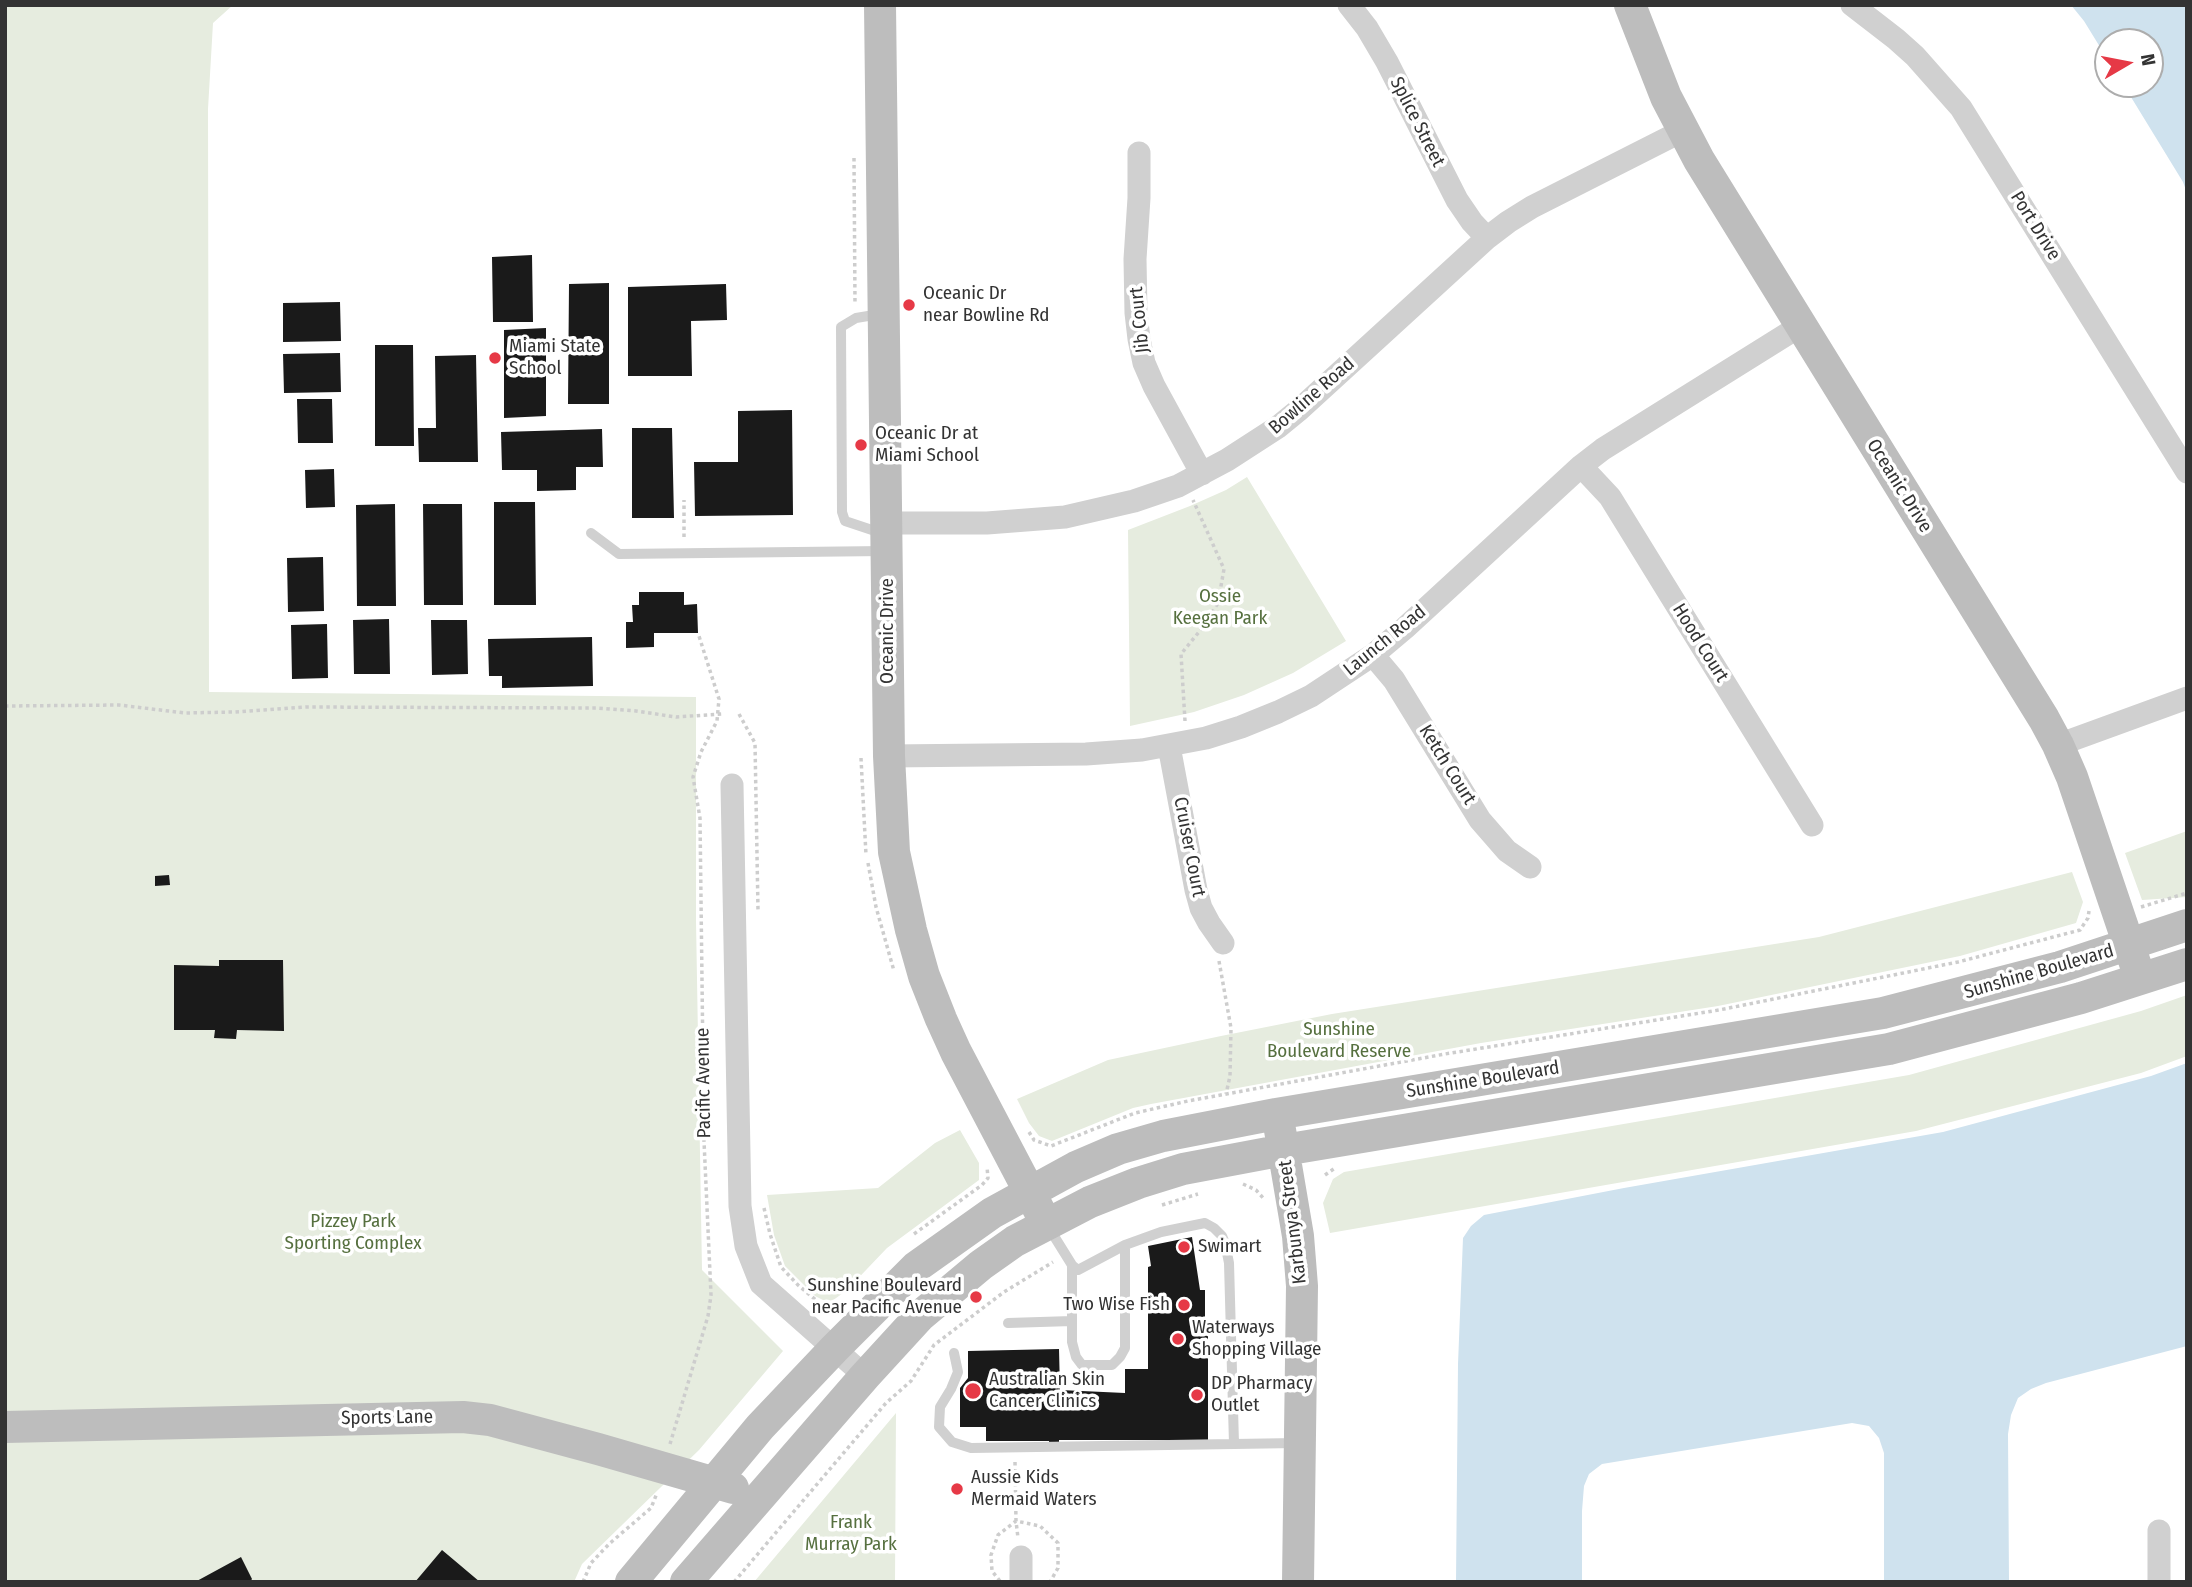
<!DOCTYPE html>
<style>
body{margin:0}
#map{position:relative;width:2192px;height:1587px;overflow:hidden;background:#fff;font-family:"Fira Sans Condensed",sans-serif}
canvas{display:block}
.frame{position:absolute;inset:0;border:7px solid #333;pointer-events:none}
.north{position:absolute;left:2094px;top:28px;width:70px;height:70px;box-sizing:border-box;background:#fff;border:2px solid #adadad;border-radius:50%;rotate:80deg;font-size:19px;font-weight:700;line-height:28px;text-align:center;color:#333}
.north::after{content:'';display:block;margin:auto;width:24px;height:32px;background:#e63946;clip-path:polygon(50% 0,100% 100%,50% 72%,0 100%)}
</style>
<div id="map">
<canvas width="2192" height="1587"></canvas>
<div class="frame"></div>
<div class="north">N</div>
</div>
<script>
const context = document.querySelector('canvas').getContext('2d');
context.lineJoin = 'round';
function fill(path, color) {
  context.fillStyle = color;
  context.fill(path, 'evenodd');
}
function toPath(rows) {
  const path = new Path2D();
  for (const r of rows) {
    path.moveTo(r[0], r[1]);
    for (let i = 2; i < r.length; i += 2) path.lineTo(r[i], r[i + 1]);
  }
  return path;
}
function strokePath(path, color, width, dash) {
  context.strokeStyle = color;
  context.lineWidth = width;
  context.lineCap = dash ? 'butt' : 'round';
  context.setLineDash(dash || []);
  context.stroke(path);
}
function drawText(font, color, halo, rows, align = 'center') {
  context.font = font + ' "Fira Sans Condensed",sans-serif';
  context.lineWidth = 7;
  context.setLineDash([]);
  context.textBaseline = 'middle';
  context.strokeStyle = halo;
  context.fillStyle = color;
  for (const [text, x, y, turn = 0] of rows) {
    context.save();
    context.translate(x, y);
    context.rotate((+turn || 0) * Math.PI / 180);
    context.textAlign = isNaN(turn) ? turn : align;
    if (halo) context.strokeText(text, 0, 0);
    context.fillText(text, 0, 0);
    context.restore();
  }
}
fill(toPath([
 [5,5,233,5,213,23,208,109,209,692,696,697,696,921,702,1270,783,1351,699,1450,582,1564,574,1582,5,1582],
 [1247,477,1346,641,1293,673,1244,695,1194,712,1130,726,1128,530,1190,506,1226,490],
 [2187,831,2187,897,2142,900,2125,853],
 [2072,872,2083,902,2076,923,1960,956,1718,1006,1481,1043,1151,1104,1133,1108,1052,1141,1039,1136,1029,1123,1017,1099,1108,1060,1221,1036,1332,1014,1819,937],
 [2187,995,2187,1056,2141,1073,1916,1131,1330,1233,1323,1203,1333,1179,1344,1172,1909,1075,2141,1011],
 [960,1130,979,1163,979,1180,887,1248,846,1291,829,1303,815,1296,785,1266,774,1235,767,1195,878,1188,935,1143],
 [896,1413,895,1582,754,1582]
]), '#e6ecdf');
fill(toPath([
 [2071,5,2187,5,2187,193,2183,182,2123,84,2150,84,2150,42,2108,42,2108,60,2084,21],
 [2187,1063,2187,1346,2046,1383,2031,1389,2018,1398,2011,1415,2008,1434,2009,1582,1884,1582,1884,1453,1879,1438,1869,1426,1852,1423,1602,1464,1589,1474,1584,1486,1582,1511,1582,1582,1456,1582,1458,1364,1463,1238,1471,1226,1484,1215,1624,1188,1943,1132,2151,1076]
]), '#cfe2ee');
fill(toPath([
 [532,255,533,322,493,322,492,257],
 [609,283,609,404,568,404,569,284],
 [726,284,727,320,691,321,692,376,628,376,628,287],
 [340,302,341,341,283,342,283,303],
 [546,328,546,416,504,418,504,330],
 [375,345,413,345,414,446,375,446],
 [340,353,341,392,284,393,283,354],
 [476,355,478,462,419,462,418,428,436,428,435,356],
 [297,399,332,399,333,443,298,443],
 [792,410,793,515,695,516,694,462,738,462,738,411],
 [632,428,672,428,674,518,632,518],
 [602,429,603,467,576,467,576,490,537,491,537,470,502,470,501,432],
 [334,469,335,507,306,508,305,470],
 [494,502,535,502,536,605,494,605],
 [395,504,396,606,357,606,356,505],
 [423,504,462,504,463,605,424,605],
 [323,557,324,611,288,612,287,558],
 [639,592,684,592,684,605,697,604,698,633,654,633,654,647,626,648,626,622,633,622,632,605,639,605],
 [389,619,390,674,354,674,353,620],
 [431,620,467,620,468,674,432,675],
 [327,624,328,678,292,679,291,625],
 [592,637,593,686,502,688,502,676,489,676,488,639],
 [169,875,170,885,155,886,155,876],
 [219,960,283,960,284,1031,237,1030,236,1039,214,1038,215,1030,174,1030,174,965,219,966],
 [1192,1237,1200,1290,1205,1290,1205,1328,1208,1328,1208,1440,1059,1440,1059,1445,1049,1445,1049,1441,986,1441,986,1427,960,1427,960,1388,968,1378,968,1351,1059,1349,1060,1390,1125,1393,1125,1369,1148,1369,1148,1267,1151,1266,1148,1246],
 [442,1550,448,1555,480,1582,415,1582],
 [241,1557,252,1579,250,1582,195,1582]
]), '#1a1a1a');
strokePath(toPath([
 [854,158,855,304],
 [684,537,684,500],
 [5,706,119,705,185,713,234,712,306,707,597,708,636,711,676,717,722,714],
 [739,714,755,743,758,910],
 [1185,721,1181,654,1203,627,1218,603,1224,569,1193,500],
 [861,758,866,855],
 [868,863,876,907,894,971],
 [2141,907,2187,893],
 [1219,961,1231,1028,1230,1076,1226,1094],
 [1029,1132,1034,1140,1051,1146,1135,1113,1188,1101,1445,1054,1719,1010,1958,962,2080,930,2088,918,2089,911],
 [1325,1175,1335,1168],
 [1243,1184,1256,1190,1265,1200],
 [1162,1205,1198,1194],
 [764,1208,770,1234,781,1267,798,1285,829,1311,838,1307],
 [914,1234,982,1185,988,1178,987,1167],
 [670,1444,708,1316,711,1295,704,1141,700,818,693,777,701,752,717,721,719,699,698,633],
 [1015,1462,1016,1521,1018,1538],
 [1000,1581,992,1571,991,1555,998,1535,1016,1521,1040,1526,1058,1543,1058,1568,1050,1582],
 [583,1582,591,1563,609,1544,651,1508,657,1493],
 [734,1582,886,1403,911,1381,934,1345,1004,1292,1053,1262]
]), '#cdcdcd', 3.5, [3.5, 3.5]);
strokePath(toPath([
 [880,314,856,318,841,327,842,512,845,521,884,534],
 [591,533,619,554,885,551],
 [1049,1228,1072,1265,1078,1270,1125,1245,1161,1232,1205,1223,1214,1228,1222,1236,1225,1243,1229,1263,1234,1444,1296,1443],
 [1072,1265,1072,1342,1076,1357,1082,1365,1112,1365,1120,1357,1125,1348,1125,1245],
 [1008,1323,1072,1321],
 [954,1353,958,1372,951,1389,940,1407,939,1427,952,1442,971,1448,1234,1444]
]), '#d0d0d0', 10);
strokePath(toPath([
 [1349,5,1367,28,1387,62,1457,200,1472,222,1487,238],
 [1852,5,1896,39,1915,56,1961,108,2187,472],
 [1139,153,1139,198,1135,259,1136,313,1139,339,1144,363,1154,386,1202,474],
 [1581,466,1610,497,1812,825],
 [887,523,987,523,1065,517,1134,501,1178,486,1227,460,1278,427,1300,409,1487,238,1508,222,1532,207,1682,131],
 [1373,655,1394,680,1480,820,1507,851,1530,867],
 [2058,745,2187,698],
 [1169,746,1196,890,1201,908,1209,923,1223,943],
 [889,756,1086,754,1142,750,1206,738,1241,727,1278,712,1311,696,1373,655,1405,628,1581,466,1603,449,1800,326],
 [732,785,740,1206,746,1246,761,1284,865,1376],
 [1021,1557,1021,1582],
 [2159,1582,2159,1531]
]), '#d0d0d0', 23);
strokePath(toPath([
 [880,5,889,756,894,852,911,930,924,976,941,1019,956,1052,1039,1210],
 [1630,5,1666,97,1699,160,2044,719,2058,745,2072,777,2136,966],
 [1280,1130,1298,1236,1302,1286,1298,1582],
 [5,1427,463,1417,490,1420,598,1449,733,1488],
 [631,1582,760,1427,834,1349,916,1267,992,1213,1076,1167,1118,1149,1163,1136,1276,1114,1883,1013,2060,967,2187,925],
 [686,1582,865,1376,920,1316,981,1265,1015,1241,1090,1202,1138,1183,1183,1169,1284,1150,1889,1049,2081,998,2187,964]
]), '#bdbdbd', 32);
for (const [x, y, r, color] of [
 [909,305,7,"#e63946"],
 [495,358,7,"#e63946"],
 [861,445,7,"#e63946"],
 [1184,1247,7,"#e63946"],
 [976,1297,7,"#e63946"],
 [1184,1305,7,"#e63946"],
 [1178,1339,7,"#e63946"],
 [973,1391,9,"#e63946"],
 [1197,1395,7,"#e63946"],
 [957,1489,7,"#e63946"]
]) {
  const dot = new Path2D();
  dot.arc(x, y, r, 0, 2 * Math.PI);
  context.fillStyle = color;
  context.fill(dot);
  strokePath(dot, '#fff', 2.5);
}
drawText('19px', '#333', '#fff', [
 ["Splice Street",1417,122,63],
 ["Port Drive",2035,226,58],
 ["Jib Court",1140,320,-96],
 ["Bowline Road",1312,396,-41],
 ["Oceanic Drive",1899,486,58],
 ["Oceanic Drive",888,631,-90],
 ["Launch Road",1385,641,-39],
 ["Hood Court",1700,643,58],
 ["Ketch Court",1447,765,58],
 ["Cruiser Court",1189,847,79],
 ["Sunshine Boulevard",2039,972,-16],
 ["Sunshine Boulevard",1483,1080,-9],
 ["Pacific Avenue",704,1083,-91],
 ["Karbunya Street",1293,1222,-97],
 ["Sports Lane",387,1418,-1]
]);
drawText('19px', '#333', '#fff', [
 ["Oceanic Dr",923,294],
 ["near Bowline Rd",923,316],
 ["Miami State",509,347],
 ["School",509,369],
 ["Oceanic Dr at",875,434],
 ["Miami School",875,456],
 ["Swimart",1198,1247],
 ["Sunshine Boulevard",962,1286,"right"],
 ["near Pacific Avenue",962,1308,"right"],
 ["Two Wise Fish",1170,1305,"right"],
 ["Waterways",1192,1328],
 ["Shopping Village",1192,1350],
 ["Australian Skin",989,1380],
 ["Cancer Clinics",989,1402],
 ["DP Pharmacy",1211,1384],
 ["Outlet",1211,1406],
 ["Aussie Kids",971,1478],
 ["Mermaid Waters",971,1500]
], 'left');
drawText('19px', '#56703f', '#fff', [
 ["Ossie",1220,597],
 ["Keegan Park",1220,619],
 ["Sunshine",1339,1030],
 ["Boulevard Reserve",1339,1052],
 ["Pizzey Park",353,1222],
 ["Sporting Complex",353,1244],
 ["Frank",851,1523],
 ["Murray Park",851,1545]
]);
</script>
